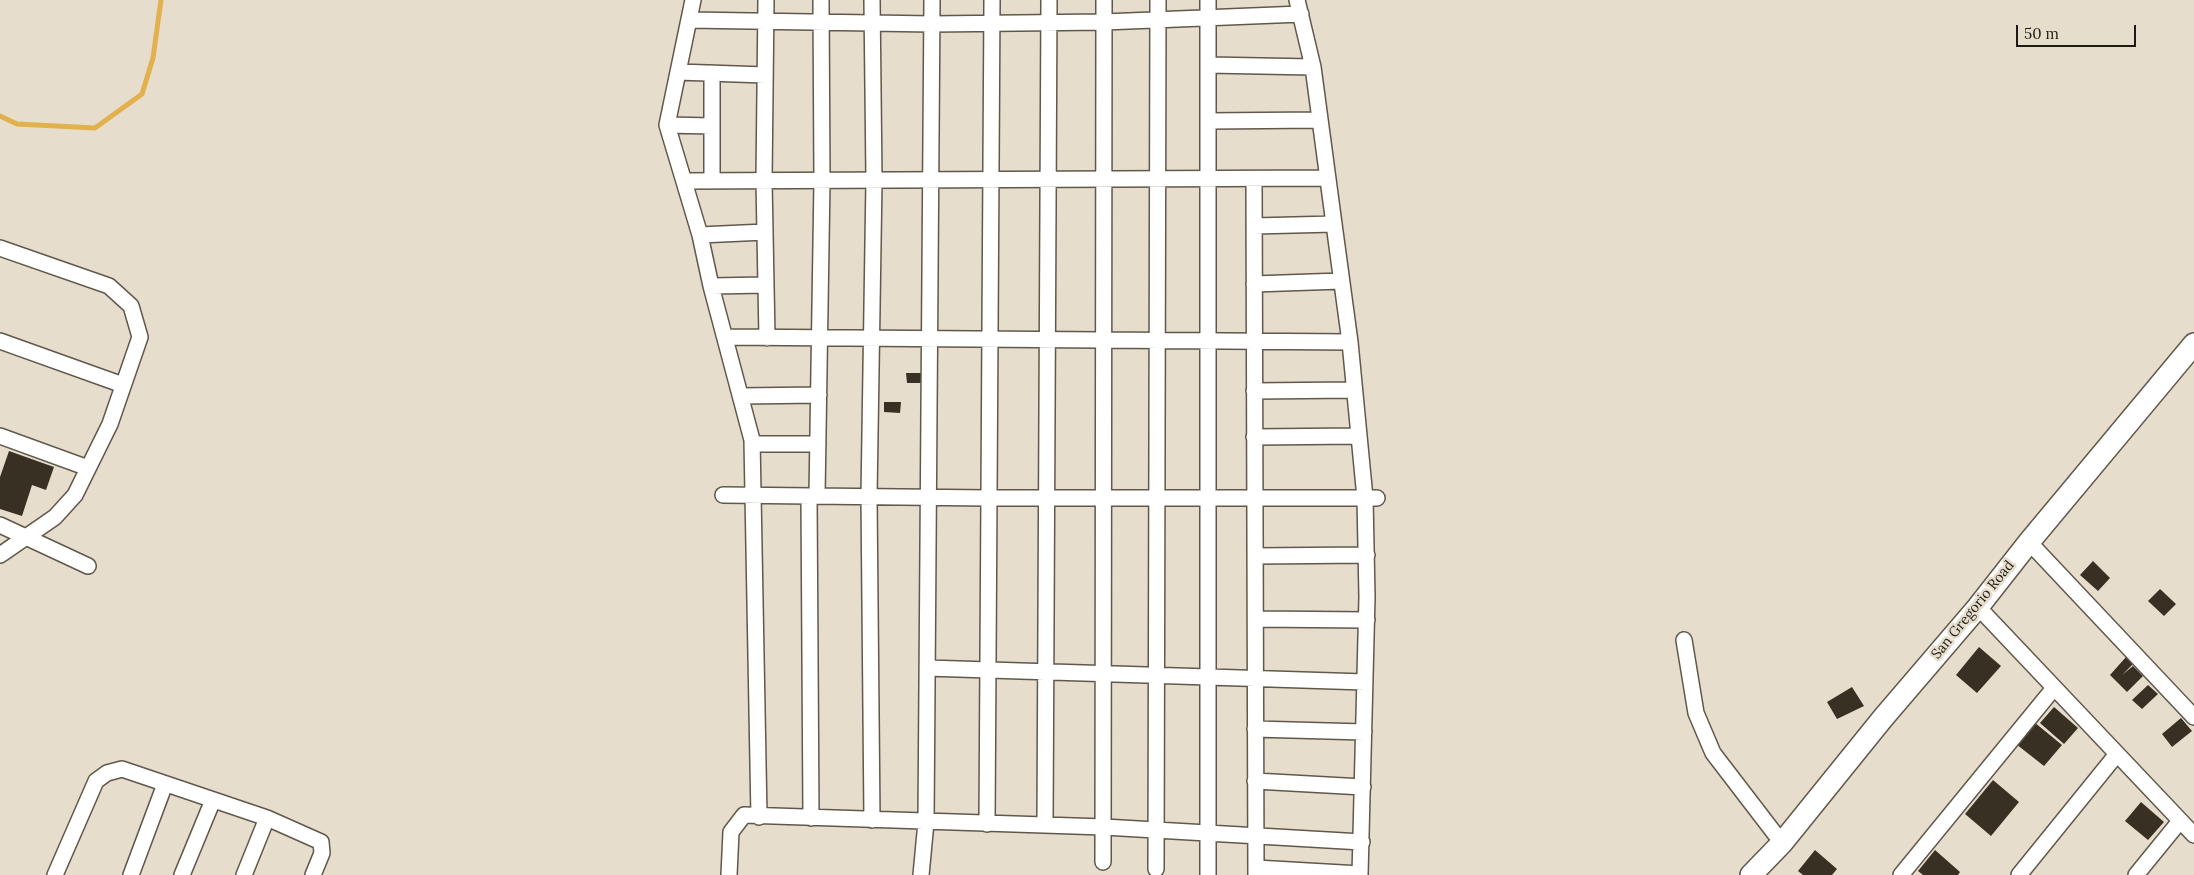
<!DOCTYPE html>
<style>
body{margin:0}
#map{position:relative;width:2194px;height:875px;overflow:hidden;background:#e6ddcc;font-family:Lora,serif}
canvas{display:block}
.scale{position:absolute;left:2016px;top:25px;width:120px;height:22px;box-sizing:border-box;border:2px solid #1e1b15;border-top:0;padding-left:6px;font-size:15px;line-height:18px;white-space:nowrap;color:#1e1b15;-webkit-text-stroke:4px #e6ddcc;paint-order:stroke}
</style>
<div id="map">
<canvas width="2194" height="875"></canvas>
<div class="scale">50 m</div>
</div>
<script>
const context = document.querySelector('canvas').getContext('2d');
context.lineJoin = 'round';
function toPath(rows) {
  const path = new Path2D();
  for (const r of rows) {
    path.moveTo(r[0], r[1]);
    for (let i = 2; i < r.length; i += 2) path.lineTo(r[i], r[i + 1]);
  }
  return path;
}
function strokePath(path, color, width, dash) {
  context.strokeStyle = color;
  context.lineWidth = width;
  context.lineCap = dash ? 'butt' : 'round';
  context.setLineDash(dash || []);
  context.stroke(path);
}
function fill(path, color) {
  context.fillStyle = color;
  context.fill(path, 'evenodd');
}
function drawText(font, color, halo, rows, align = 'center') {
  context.font = font + ' Lora,serif';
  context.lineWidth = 5;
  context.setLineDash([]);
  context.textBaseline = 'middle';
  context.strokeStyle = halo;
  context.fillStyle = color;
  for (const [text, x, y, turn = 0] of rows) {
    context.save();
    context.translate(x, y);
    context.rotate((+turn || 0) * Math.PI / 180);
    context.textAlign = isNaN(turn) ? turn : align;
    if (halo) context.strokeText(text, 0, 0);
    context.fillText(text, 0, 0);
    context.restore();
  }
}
strokePath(toPath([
 [0,116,17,124,95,128,142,94,153,58,161,0]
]), '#e2b04c', 5);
fill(toPath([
 [906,373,922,373,922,383,907,383],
 [884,402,901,402,900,413,884,412],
 [9,451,54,467,46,490,32,485,22,516,0,509,0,477],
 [2093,561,2110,578,2098,591,2080,575],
 [2160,589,2176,604,2164,616,2148,601],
 [1979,647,2001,666,1977,693,1956,675],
 [2126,657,2133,664,2122,675,2133,666,2143,676,2127,692,2110,675],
 [2148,685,2158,694,2142,709,2132,700],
 [1852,687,1864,706,1837,719,1827,702],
 [2054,707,2078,728,2064,744,2040,723],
 [2181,718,2192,731,2172,747,2162,734],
 [2034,722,2062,745,2044,766,2016,744],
 [1993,780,2019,802,1991,836,1965,814],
 [2141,802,2164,822,2148,840,2125,821],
 [1815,850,1837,869,1832,875,1803,875,1798,871],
 [1935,850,1960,872,1958,875,1923,875,1918,871]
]), '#373023');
const street = toPath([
 [693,0,667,125,700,235,711,286,752,440,759,817],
 [766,0,764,181,767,338],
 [1297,0,1313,67,1334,224,1350,342,1365,498,1367,597,1360,875],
 [690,20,932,24,1104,22,1301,14],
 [1208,65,1313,67],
 [678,72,765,75],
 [712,73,712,181],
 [1208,121,1320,120],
 [667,125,712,126],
 [1254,179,1256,875],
 [684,181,1328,178],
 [1254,226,1334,224],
 [700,235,765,232],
 [0,248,109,286,131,306,140,337,110,424,75,495,55,517,0,555],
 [1254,284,1341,281],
 [711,286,766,285],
 [725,337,1350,342],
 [0,341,123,385],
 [1254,391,1353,390],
 [741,396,819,395],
 [0,436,88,468],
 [1254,437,1359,436],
 [752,444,818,444],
 [723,495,989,498,1377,498],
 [817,495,822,181,821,0],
 [809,496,811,818],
 [0,525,88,566],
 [2029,542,2194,717],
 [1255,556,1367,555],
 [1978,607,2194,835],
 [1256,619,1367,620],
 [1684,640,1696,713,1713,753,1782,843],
 [927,668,1365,682],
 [1255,729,1364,732],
 [1255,781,1363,787],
 [872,820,869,496,874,180,872,0],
 [987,824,992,0],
 [1045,825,1049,0],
 [1103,862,1104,0],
 [1256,868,1360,874],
 [1156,869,1158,0],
 [55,875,96,781,107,773,122,769,267,818,321,842,322,853,313,875],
 [131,875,165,784],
 [182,875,213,800],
 [244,875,267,818],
 [729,875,731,832,744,815,1104,827,1362,842],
 [921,875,926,822,932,0],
 [1208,875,1208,0],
 [1901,875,2054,688],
 [2019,875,2117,754],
 [2136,875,2180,821]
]);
const secondary = toPath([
 [1751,875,1782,843,1883,718,1978,607,2029,542,2194,344]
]);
strokePath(street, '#60584a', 18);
strokePath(secondary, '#60584a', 24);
strokePath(street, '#fff', 15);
strokePath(secondary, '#fff', 21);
drawText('14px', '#1e1b15', '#e6ddcc', [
 ["San Gregorio Road",1973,610,-51]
]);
</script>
